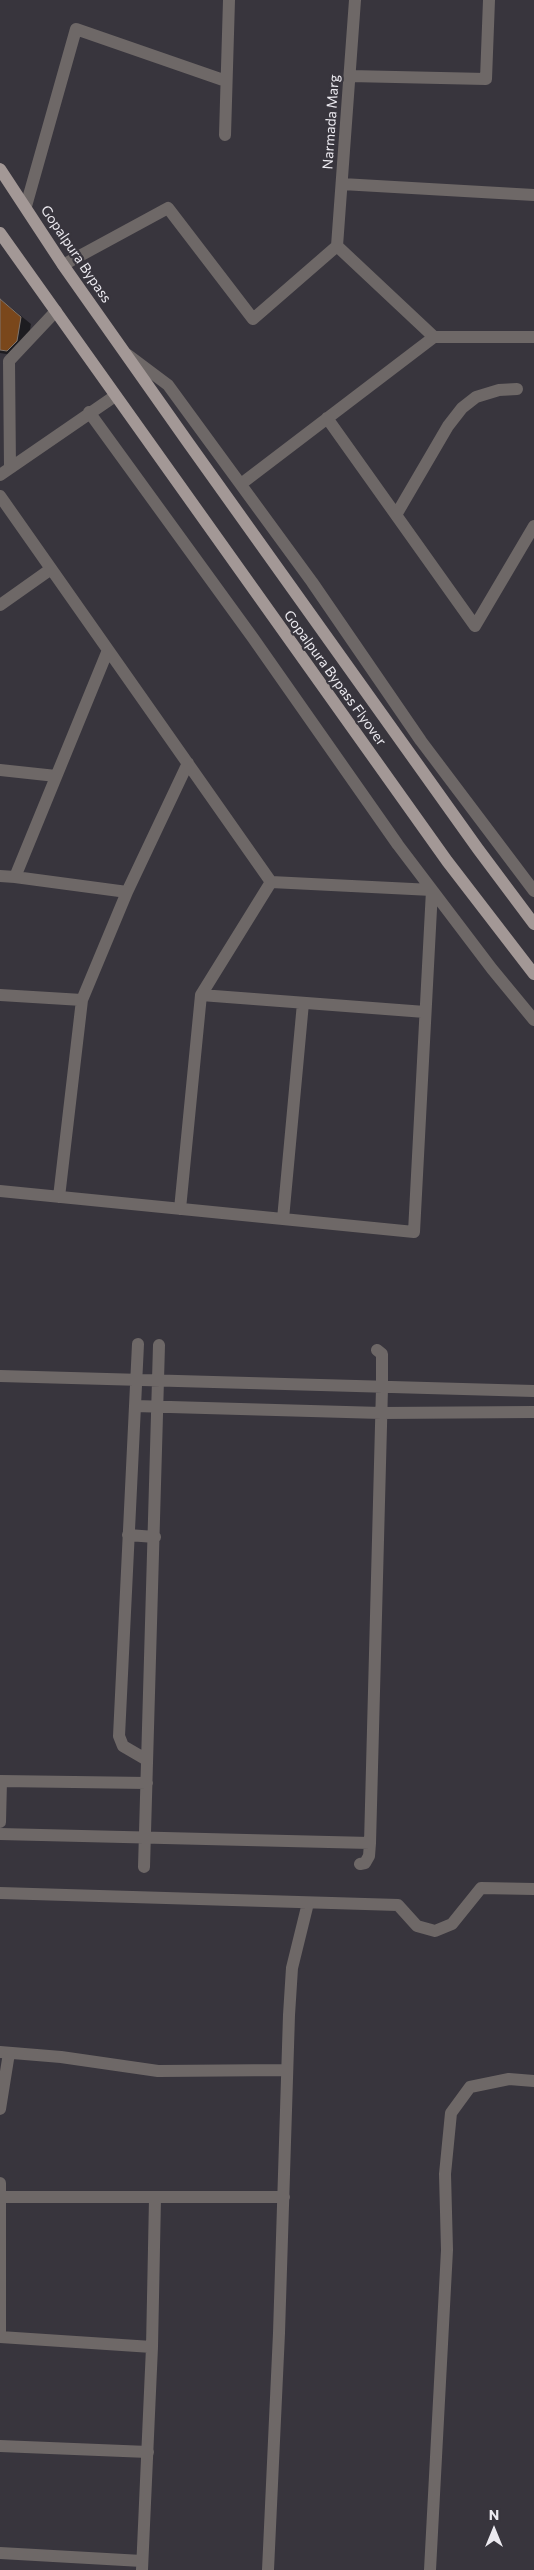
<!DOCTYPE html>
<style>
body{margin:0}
#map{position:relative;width:534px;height:2570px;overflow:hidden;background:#38353d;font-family:Commissioner,sans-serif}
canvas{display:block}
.north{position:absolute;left:469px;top:2505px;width:50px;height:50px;-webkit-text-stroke:4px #38353d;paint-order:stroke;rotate:0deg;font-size:14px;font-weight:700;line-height:20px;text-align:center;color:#eceaf0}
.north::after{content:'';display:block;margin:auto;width:18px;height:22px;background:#eceaf0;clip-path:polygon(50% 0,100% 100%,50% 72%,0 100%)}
</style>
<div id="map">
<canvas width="534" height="2570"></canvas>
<div class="north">N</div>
</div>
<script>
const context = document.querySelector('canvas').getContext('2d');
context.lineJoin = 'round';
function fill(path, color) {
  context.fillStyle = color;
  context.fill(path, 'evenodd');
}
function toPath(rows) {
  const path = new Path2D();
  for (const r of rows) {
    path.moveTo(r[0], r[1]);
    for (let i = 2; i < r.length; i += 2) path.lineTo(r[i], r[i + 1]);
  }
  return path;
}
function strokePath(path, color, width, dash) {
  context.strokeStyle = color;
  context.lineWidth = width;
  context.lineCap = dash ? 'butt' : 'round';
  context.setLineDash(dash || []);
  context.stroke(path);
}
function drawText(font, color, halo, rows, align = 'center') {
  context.font = font + ' Commissioner,sans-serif';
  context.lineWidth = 4.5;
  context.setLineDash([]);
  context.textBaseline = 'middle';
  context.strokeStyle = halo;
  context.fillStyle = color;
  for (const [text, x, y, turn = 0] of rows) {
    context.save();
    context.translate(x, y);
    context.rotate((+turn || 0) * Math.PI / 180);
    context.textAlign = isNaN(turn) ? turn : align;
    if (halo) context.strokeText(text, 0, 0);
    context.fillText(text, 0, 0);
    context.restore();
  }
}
fill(toPath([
 [0,299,31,324,27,347,18,356,0,353]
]), '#0007');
const building = toPath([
 [0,299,21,317,17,341,7,351,0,350,0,299]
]);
fill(building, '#7a471b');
strokePath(building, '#7f756e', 1);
strokePath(toPath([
 [350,76,486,79,489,0],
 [225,135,229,0],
 [342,184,534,195],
 [26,206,76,29,226,81],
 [337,246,355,0],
 [337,246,434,337],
 [63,265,168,208,253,319,337,246],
 [128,355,168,385,312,582,421,741,534,891],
 [89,412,253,638,398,845,492,969,534,1020],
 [327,418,475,626,534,526],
 [10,468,9,361,56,311],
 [0,475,115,396],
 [241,484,434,337,534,337],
 [0,496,271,882,432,890,414,1232,0,1191],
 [396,515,448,426,462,408,476,397,499,390,517,389],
 [0,605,51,569],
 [108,650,15,877,127,892,188,763],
 [0,770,56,776],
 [0,876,15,877],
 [0,995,82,1000],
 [201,995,425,1012],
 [59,1197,82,1000,127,892],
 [180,1209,201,995,271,882],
 [283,1219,303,1003],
 [138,1344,119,1736,123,1746,147,1760],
 [0,1376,534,1391],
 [135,1406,381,1413,534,1412],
 [128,1535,155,1537],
 [0,1822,1,1781,147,1783],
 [0,1834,370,1843],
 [360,1864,365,1863,369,1856,370,1843,382,1388,382,1354,377,1350],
 [144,1867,159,1345],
 [0,1893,398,1905,417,1926,435,1931,452,1924,481,1888,534,1889],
 [0,2052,61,2057,158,2071,286,2070],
 [0,2109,9,2053],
 [0,2183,0,2337],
 [1,2197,284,2197],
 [0,2337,152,2347],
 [0,2446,148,2452],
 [0,2553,142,2561],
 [142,2570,152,2347,155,2198],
 [268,2570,279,2333,289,2015,292,1968,308,1903],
 [430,2570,447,2250,445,2174,451,2113,470,2087,509,2079,534,2081]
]), '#6e6867', 12);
strokePath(toPath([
 [0,169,63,265,187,441,478,849,534,924],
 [0,233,447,861,534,974]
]), '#a39896', 12);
drawText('14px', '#eceaf0', '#38353d', [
 ["Narmada Marg",331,122,-86],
 ["Gopalpura Bypass",76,254,56],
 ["Gopalpura Bypass Flyover",335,678,54]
]);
</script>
